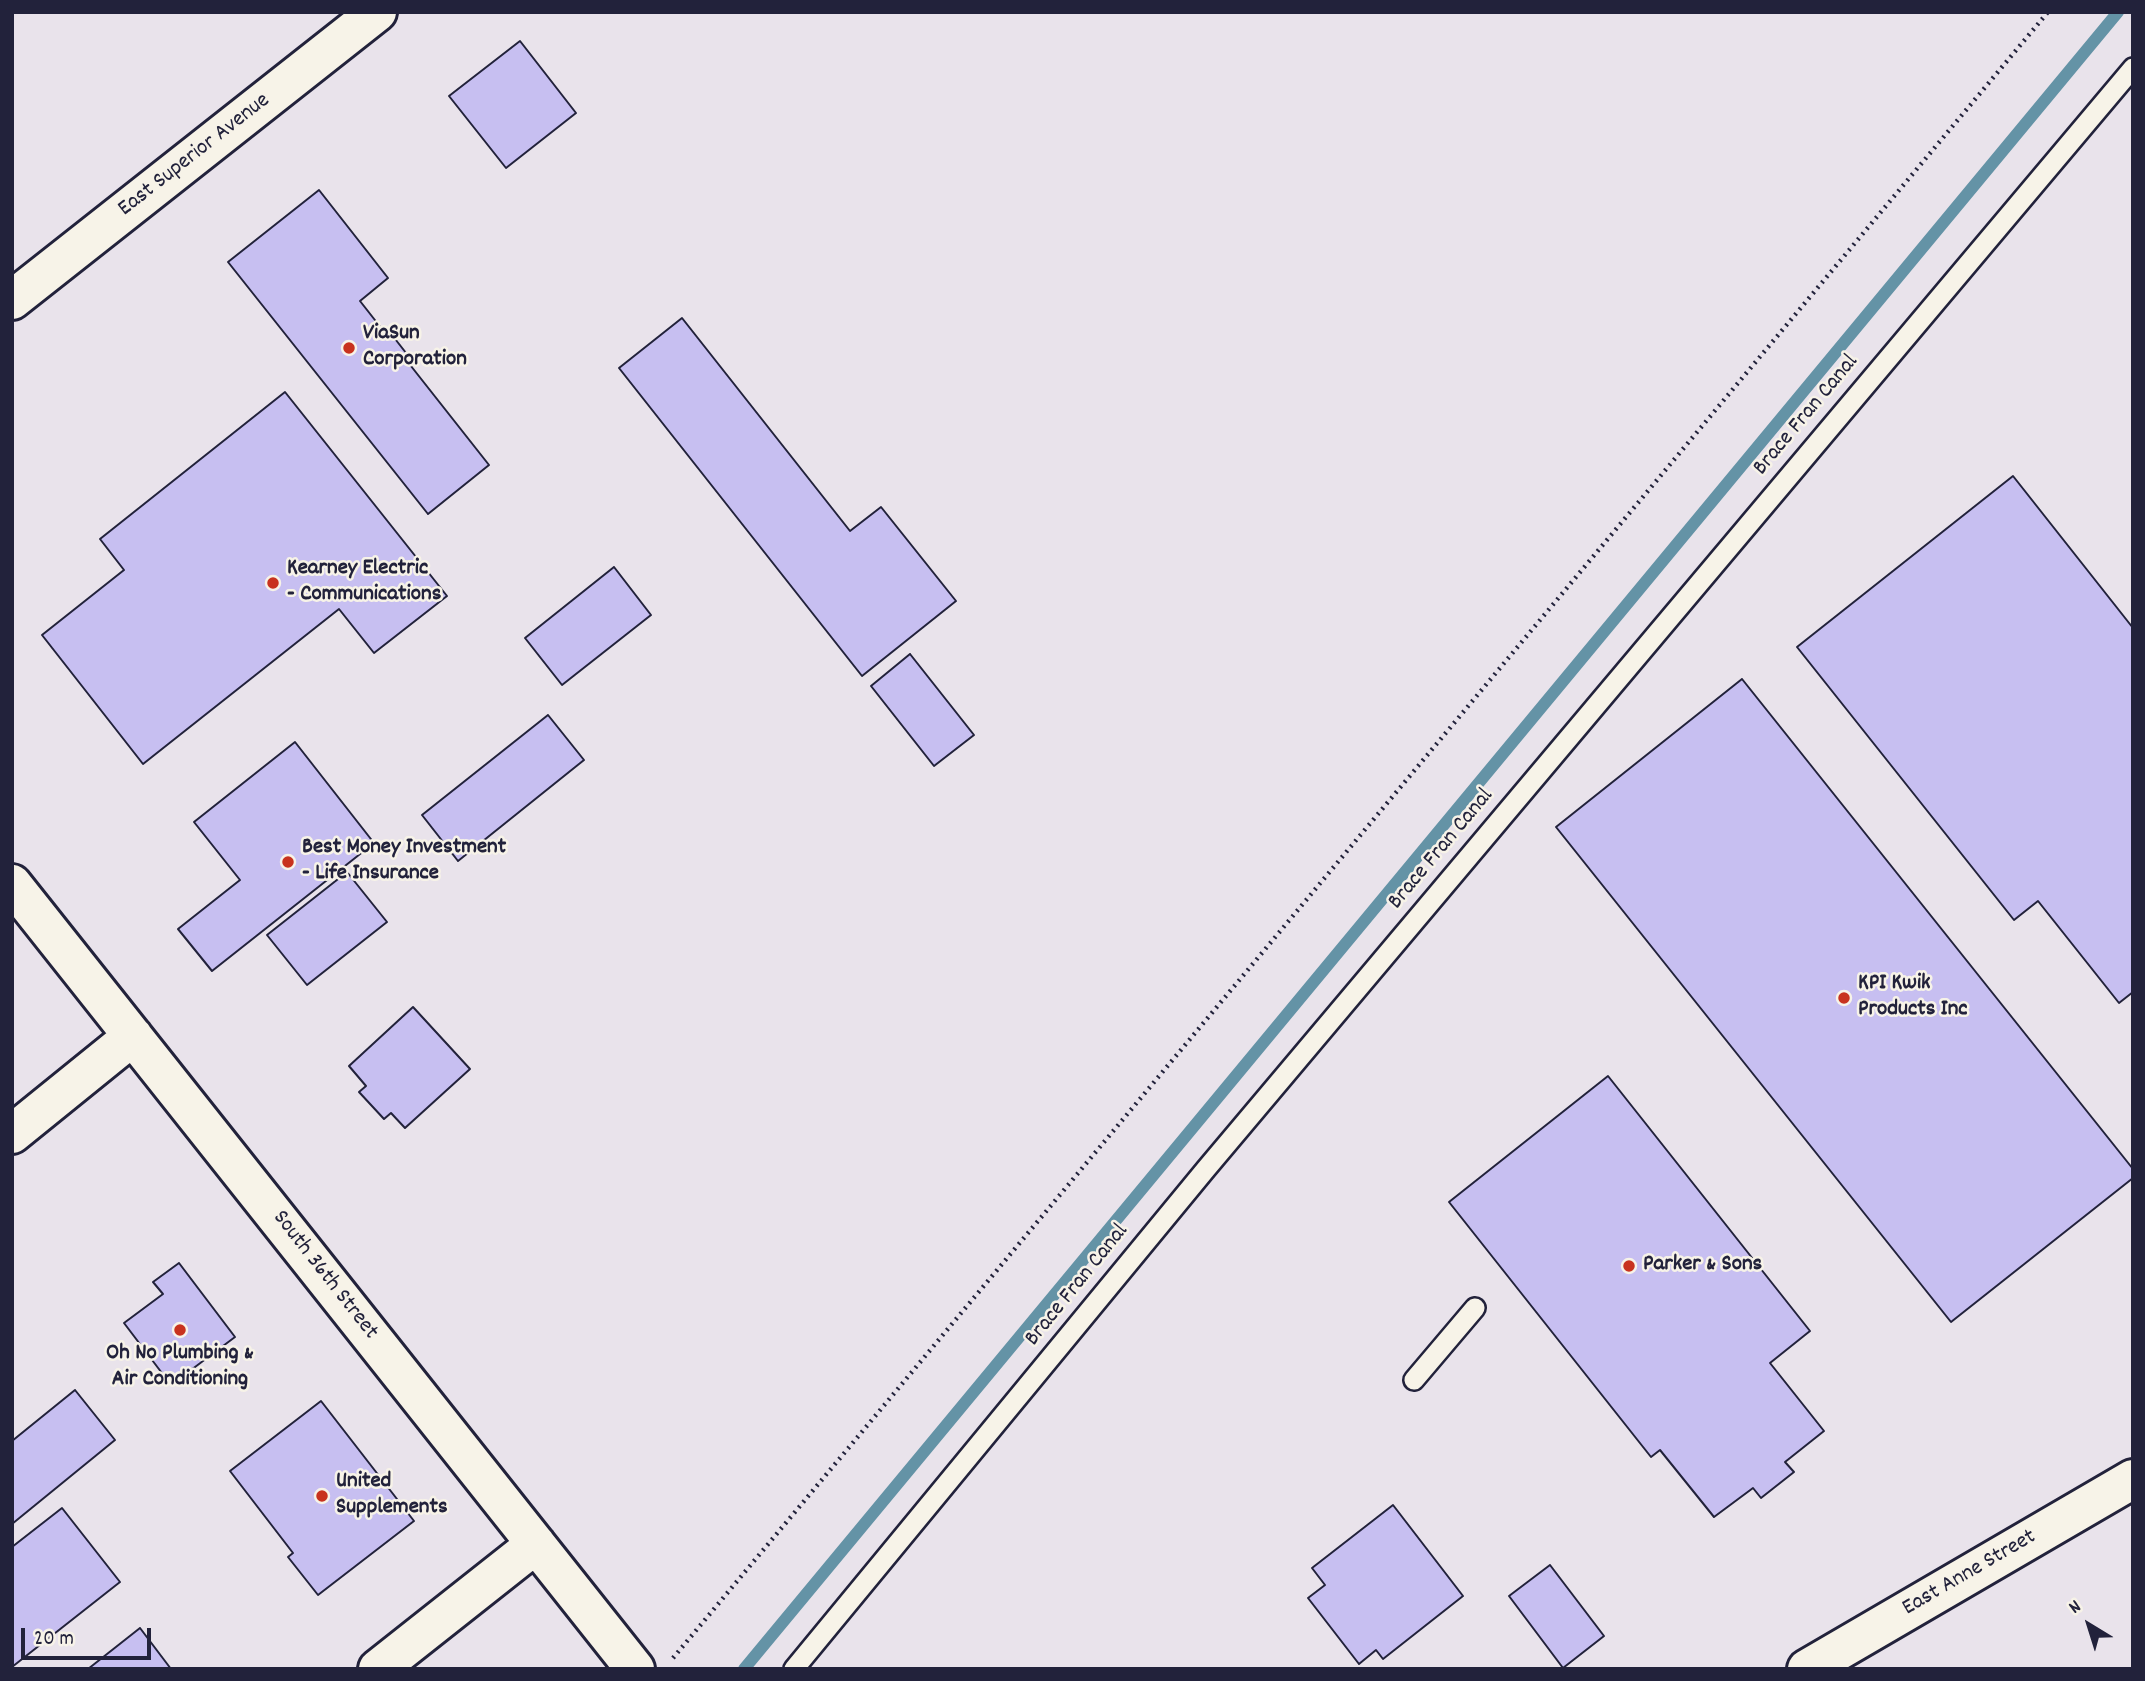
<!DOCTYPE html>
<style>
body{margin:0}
#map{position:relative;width:2145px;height:1681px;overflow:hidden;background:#f7f3e8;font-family:Dekko,sans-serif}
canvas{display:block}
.frame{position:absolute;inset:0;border:14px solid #22223b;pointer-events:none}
.north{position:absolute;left:2054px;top:1590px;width:70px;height:70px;-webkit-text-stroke:5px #f7f3e8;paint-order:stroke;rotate:322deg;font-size:19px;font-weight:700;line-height:28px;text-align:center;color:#22223b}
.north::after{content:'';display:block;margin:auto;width:24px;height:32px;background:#22223b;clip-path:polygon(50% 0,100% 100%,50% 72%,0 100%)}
.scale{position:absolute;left:21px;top:1628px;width:130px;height:32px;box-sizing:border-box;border:4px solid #22223b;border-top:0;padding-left:9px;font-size:21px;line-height:24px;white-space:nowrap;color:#22223b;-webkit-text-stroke:5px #f7f3e8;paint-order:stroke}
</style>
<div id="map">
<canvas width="2145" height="1681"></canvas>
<div class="frame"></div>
<div class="north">N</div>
<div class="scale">20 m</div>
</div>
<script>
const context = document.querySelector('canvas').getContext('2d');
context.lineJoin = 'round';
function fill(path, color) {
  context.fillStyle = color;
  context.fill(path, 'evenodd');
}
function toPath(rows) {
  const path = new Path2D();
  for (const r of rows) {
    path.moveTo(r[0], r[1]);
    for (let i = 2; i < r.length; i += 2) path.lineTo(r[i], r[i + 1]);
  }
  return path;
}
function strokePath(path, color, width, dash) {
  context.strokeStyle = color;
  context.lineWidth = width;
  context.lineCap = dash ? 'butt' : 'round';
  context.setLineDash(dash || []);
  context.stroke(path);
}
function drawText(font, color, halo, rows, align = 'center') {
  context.font = font + ' Dekko,sans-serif';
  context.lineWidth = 5;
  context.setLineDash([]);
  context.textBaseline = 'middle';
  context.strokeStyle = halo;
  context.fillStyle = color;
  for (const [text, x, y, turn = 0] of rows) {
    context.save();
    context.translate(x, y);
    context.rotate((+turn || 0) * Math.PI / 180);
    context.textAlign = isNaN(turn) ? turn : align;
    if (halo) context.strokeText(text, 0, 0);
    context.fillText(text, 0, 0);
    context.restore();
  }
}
fill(toPath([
 [12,12,2133,12,2133,1669,12,1669]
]), '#e9e3eb');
strokePath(toPath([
 [744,1669,2118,12]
]), '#6493a6', 12);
const building = toPath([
 [520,41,576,113,506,168,449,96,520,41],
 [319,190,388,278,360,301,389,338,392,335,410,358,407,361,489,465,428,514,228,262,319,190],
 [682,318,850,531,881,507,956,601,862,676,619,368,682,318],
 [285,392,447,596,374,653,339,609,143,764,42,635,124,570,100,539,285,392],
 [2013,476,2133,628,2133,992,2119,1003,2038,901,2014,920,1797,647,2013,476],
 [614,567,651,615,562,685,525,638,614,567],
 [910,654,974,735,934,766,871,686,910,654],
 [1742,679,2133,1169,2133,1178,1951,1322,1556,827,1742,679],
 [548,715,584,760,458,861,422,815,548,715],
 [295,742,374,843,212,971,178,929,240,880,194,822,295,742],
 [347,872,387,922,307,985,267,935,347,872],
 [413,1007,470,1069,405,1128,391,1113,384,1119,359,1092,366,1086,349,1066,413,1007],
 [1608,1076,1810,1331,1770,1363,1824,1431,1785,1462,1794,1472,1761,1498,1753,1488,1714,1517,1660,1450,1651,1457,1449,1202,1608,1076],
 [179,1263,235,1337,171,1385,124,1323,163,1294,153,1282,179,1263],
 [75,1390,115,1440,12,1524,12,1441,75,1390],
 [321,1401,414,1521,318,1595,288,1557,293,1553,230,1471,321,1401],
 [1393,1505,1463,1596,1383,1659,1376,1650,1359,1664,1308,1598,1325,1585,1312,1568,1393,1505],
 [62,1508,120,1582,12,1667,12,1547,62,1508],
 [1550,1565,1604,1636,1563,1668,1509,1596,1550,1565],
 [140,1628,171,1669,88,1669,140,1628]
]);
fill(building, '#c7bff1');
strokePath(building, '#22223b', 2);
const lane = toPath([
 [1414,1380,1475,1308],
 [794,1669,1206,1169,2133,68]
]);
const street = toPath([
 [12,300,377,12],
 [12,884,635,1669],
 [12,1134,133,1036],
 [378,1669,536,1544],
 [1807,1669,2133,1479]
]);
strokePath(lane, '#22223b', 24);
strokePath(street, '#22223b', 44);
strokePath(toPath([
 [673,1658,2048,12]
]), '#22223b', 4.5, [2, 5]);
strokePath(lane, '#f7f3e8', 19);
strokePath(street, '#f7f3e8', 38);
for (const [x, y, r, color] of [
 [349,348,7,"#c8321e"],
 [273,583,7,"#c8321e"],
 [288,862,7,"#c8321e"],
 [1844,998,7,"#c8321e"],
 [1629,1266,7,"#c8321e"],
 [180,1330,7,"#c8321e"],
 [322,1496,7,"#c8321e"]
]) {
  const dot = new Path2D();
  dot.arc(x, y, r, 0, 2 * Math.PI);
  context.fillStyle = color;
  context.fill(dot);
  strokePath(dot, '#f7f3e8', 2.5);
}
drawText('23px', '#22223b', '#f7f3e8', [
 ["East Superior Avenue",195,156,-38],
 ["Brace Fran Canal",1807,416,-50],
 ["Brace Fran Canal",1442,850,-50],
 ["South 36th Street",324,1276,52],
 ["Brace Fran Canal",1078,1286,-51],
 ["East Anne Street",1970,1574,-30]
]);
drawText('bold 23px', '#22223b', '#f7f3e8', [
 ["ViaSun",363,335],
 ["Corporation",363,361],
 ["Kearney Electric",287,570],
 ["- Communications",287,596],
 ["Best Money Investment",302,849],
 ["- Life Insurance",302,875],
 ["KPI Kwik",1858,985],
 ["Products Inc",1858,1011],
 ["Parker & Sons",1643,1266],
 ["Oh No Plumbing &",180,1355,"center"],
 ["Air Conditioning",180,1381,"center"],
 ["United",336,1483],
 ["Supplements",336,1509]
], 'left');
</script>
